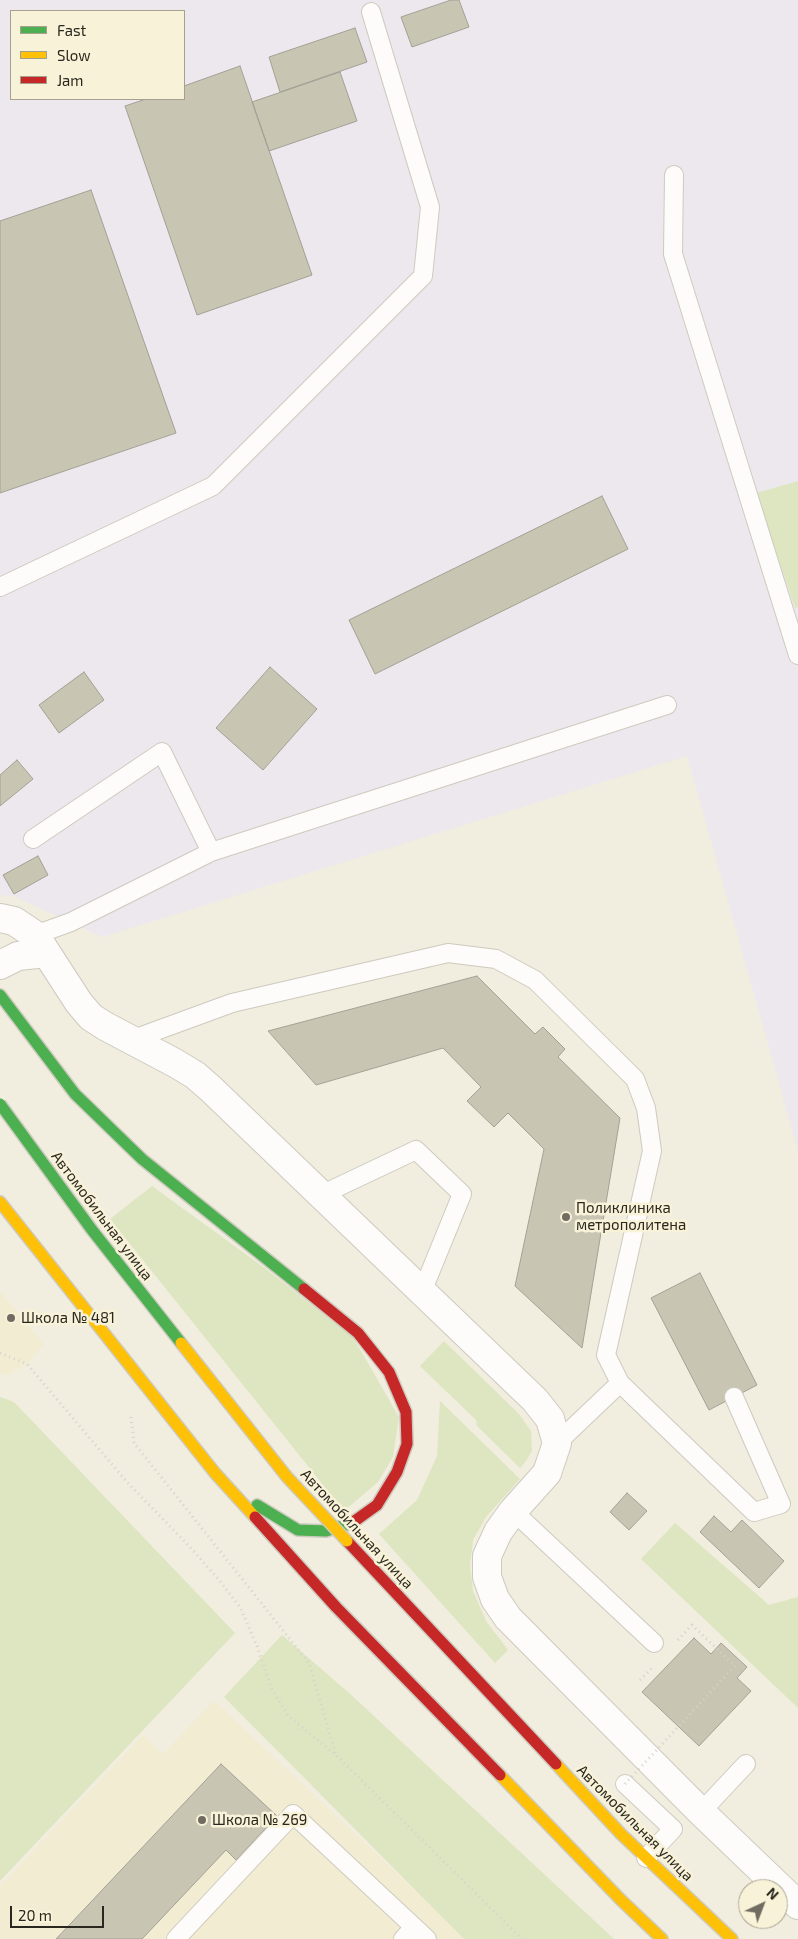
<!DOCTYPE html>
<meta charset="utf-8">
<style>
body{margin:0}
#map{position:relative;width:798px;height:1939px;overflow:hidden;background:#f1eddf;font-family:"Exo 2",sans-serif}
canvas{display:block}
.legend{position:absolute;left:10px;top:10px;width:175px;height:90px;box-sizing:border-box;background:#f8f2d8;border:1px solid #a6a18e;margin:0;padding:6px 9px;list-style:none;font-size:15px;color:#2a271e}
.legend li{display:flex;align-items:center;gap:10px;height:25px}
.legend b{width:25px;border:1px solid #a6a18e}
.north{position:absolute;left:738px;top:1879px;width:50px;height:50px;box-sizing:border-box;background:#f8f2d8;border:1px solid #a6a18e;border-radius:50%;rotate:43deg;font-size:14px;font-weight:700;line-height:20px;text-align:center;color:#2a271e}
.north::after{content:'';display:block;margin:auto;width:18px;height:22px;background:#706c62;clip-path:polygon(50% 0,100% 100%,50% 72%,0 100%)}
.scale{position:absolute;left:10px;top:1906px;width:94px;height:22px;box-sizing:border-box;border:2px solid #2a271e;border-top:0;padding-left:6px;font-size:15px;line-height:18px;white-space:nowrap;color:#2a271e;-webkit-text-stroke:4px #f8f2d8;paint-order:stroke}
</style>
<div id="map">
<canvas width="798" height="1939"></canvas>
<ul class="legend">
<li><b style="height:6px;background:#4caf50"></b>Fast</li>
<li><b style="height:6px;background:#ffc107"></b>Slow</li>
<li><b style="height:6px;background:#c62828"></b>Jam</li>
</ul>
<div class="north">N</div>
<div class="scale">20 m</div>
</div>
<script>
const context = document.querySelector('canvas').getContext('2d');
context.lineJoin = 'round';
function fill(path, color) {
  context.fillStyle = color;
  context.fill(path, 'evenodd');
}
function toPath(rows) {
  const path = new Path2D();
  for (const r of rows) {
    path.moveTo(r[0], r[1]);
    for (let i = 2; i < r.length; i += 2) path.lineTo(r[i], r[i + 1]);
  }
  return path;
}
function strokePath(path, color, width, dash) {
  context.strokeStyle = color;
  context.lineWidth = width;
  context.lineCap = dash ? 'butt' : 'round';
  context.setLineDash(dash || []);
  context.stroke(path);
}
function drawText(font, color, halo, rows, align = 'center') {
  context.font = font + ' "Exo 2",sans-serif';
  context.lineWidth = 5;
  context.setLineDash([]);
  context.textBaseline = 'middle';
  context.strokeStyle = halo;
  context.fillStyle = color;
  for (const [text, x, y, turn = 0] of rows) {
    context.save();
    context.translate(x, y);
    context.rotate((+turn || 0) * Math.PI / 180);
    context.textAlign = isNaN(turn) ? turn : align;
    if (halo) context.strokeText(text, 0, 0);
    context.fillText(text, 0, 0);
    context.restore();
  }
}
fill(toPath([
 [0,0,798,0,798,1151,687,756,102,937,13,896,0,895],
 [11,11,184,11,184,99,11,99]
]), '#ede8ed');
fill(toPath([
 [0,1291,44,1345,27,1364,9,1375,0,1373],
 [214,1701,467,1939,0,1939,0,1886,143,1735,163,1754]
]), '#f2ecd3');
fill(toPath([
 [798,481,798,607,795,608,756,493],
 [152,1186,266,1269,353,1337,399,1417,393,1457,378,1482,344,1511,110,1219],
 [444,1341,519,1414,531,1431,532,1451,526,1461,520,1468,477,1426,476,1420,420,1366],
 [0,1397,14,1402,235,1633,0,1881],
 [440,1401,520,1479,486,1517,473,1540,470,1565,473,1591,486,1621,508,1650,495,1663,379,1534,417,1500,437,1456],
 [675,1523,769,1605,798,1597,798,1708,641,1559],
 [282,1635,348,1692,614,1939,464,1939,224,1697]
]), '#dee6c1');
const building = toPath([
 [451,0,459,0,469,27,412,47,401,17,451,0],
 [355,28,367,62,280,92,269,57,355,28],
 [240,66,312,275,197,315,125,106,146,99,184,99,184,86,240,66],
 [340,72,357,121,269,151,252,102,340,72],
 [91,190,176,433,0,493,0,221,91,190],
 [602,496,628,549,375,674,349,620,602,496],
 [270,667,317,709,263,770,216,728,270,667],
 [84,672,104,700,59,733,39,705,84,672],
 [17,760,33,779,0,806,0,775,17,760],
 [38,856,48,875,14,894,3,875,38,856],
 [477,976,535,1034,543,1027,565,1049,558,1057,620,1118,582,1348,515,1286,544,1149,508,1113,494,1127,467,1101,481,1087,443,1048,316,1085,268,1031,477,976],
 [700,1273,757,1385,709,1410,651,1298,700,1273],
 [627,1493,647,1511,629,1530,610,1512,627,1493],
 [714,1516,731,1532,742,1520,784,1561,759,1588,700,1532,714,1516],
 [694,1638,711,1654,721,1643,747,1667,737,1678,751,1691,699,1746,642,1692,694,1638],
 [221,1764,277,1816,236,1860,226,1850,142,1939,56,1939,221,1764]
]);
fill(building, '#c9c5b3');
strokePath(building, '#a3a196', 1);
const lane = toPath([
 [674,175,673,254,798,655],
 [0,587,213,486,423,276,430,207,371,12],
 [33,839,162,752,211,852],
 [35,935,71,922,211,852,667,705],
 [131,1040,232,1003,448,953,496,959,535,980,635,1079,646,1108,652,1151,606,1355,620,1383,557,1443],
 [321,1195,416,1150,462,1194,422,1292],
 [620,1383,754,1512,781,1504,734,1397],
 [513,1511,654,1643],
 [625,1784,673,1829,646,1858],
 [701,1812,746,1764],
 [176,1939,293,1814,427,1939],
 [403,1939,414,1927]
]);
const street = toPath([
 [0,918,14,921,35,935,79,1003,91,1017,105,1026,175,1063,195,1075,211,1089,535,1400,550,1419,557,1443,547,1473,513,1511,498,1532,487,1556,487,1577,495,1599,508,1618,701,1812,798,1905],
 [0,965,18,956,46,953]
]);
const fast = toPath([
 [0,995,75,1094,142,1159,304,1289],
 [257,1505,298,1530,326,1531,352,1523]
]);
const slow = toPath([
 [0,1202,215,1473,255,1517],
 [556,1764,621,1834,732,1939],
 [500,1775,621,1900,662,1939]
]);
const jam = toPath([
 [304,1289,358,1333,389,1372,406,1412,407,1444,397,1472,377,1505,352,1523],
 [255,1517,336,1607,500,1775],
 [347,1541,556,1764]
]);
strokePath(lane, '#cdcabf', 20);
strokePath(street, '#cdcabf', 30);
strokePath(fast, '#cdcabf', 14);
strokePath(slow, '#cdcabf', 14);
strokePath(jam, '#cdcabf', 14);
strokePath(toPath([
 [0,1353,27,1364,127,1482,190,1547,219,1580,240,1607,257,1646,271,1688,289,1717,336,1755,522,1939],
 [131,1417,134,1443,309,1663,336,1755],
 [678,1640,692,1625,735,1666,730,1671],
 [640,1680,652,1668]
]), '#d3d2ce', 3, [1, 4]);
strokePath(lane, '#fdfcfa', 18);
strokePath(street, '#fdfcfa', 28);
strokePath(fast, '#4caf50', 11);
strokePath(slow, '#ffc107', 11);
strokePath(jam, '#c62828', 11);
const fastBridge = toPath([
 [0,1104,92,1230,181,1343]
]);
const slowBridge = toPath([
 [181,1343,287,1477,347,1541]
]);
strokePath(fastBridge, '#cdcabf', 14, []);
strokePath(slowBridge, '#cdcabf', 14, []);
strokePath(toPath([
 [625,1784,730,1671]
]), '#d3d2ce', 3, [1, 4]);
strokePath(fastBridge, '#4caf50', 11);
strokePath(slowBridge, '#ffc107', 11);
for (const [x, y, r, color] of [
 [566,1217,5,"#706c62"],
 [11,1318,5,"#706c62"],
 [202,1820,5,"#706c62"]
]) {
  const dot = new Path2D();
  dot.arc(x, y, r, 0, 2 * Math.PI);
  context.fillStyle = color;
  context.fill(dot);
  strokePath(dot, '#f8f2d8', 2);
}
drawText('15px', '#2a271e', '#f8f2d8', [
 ["Поликлиника",576,1208],
 ["метрополитена",576,1225],
 ["Школа № 481",21,1318],
 ["Школа № 269",212,1820]
], 'left');
drawText('15px', '#2a271e', '#f8f2d8', [
 ["Автомобильная улица",102,1216,53],
 ["Автомобильная улица",357,1529,47],
 ["Автомобильная улица",635,1823,45]
]);
</script>
